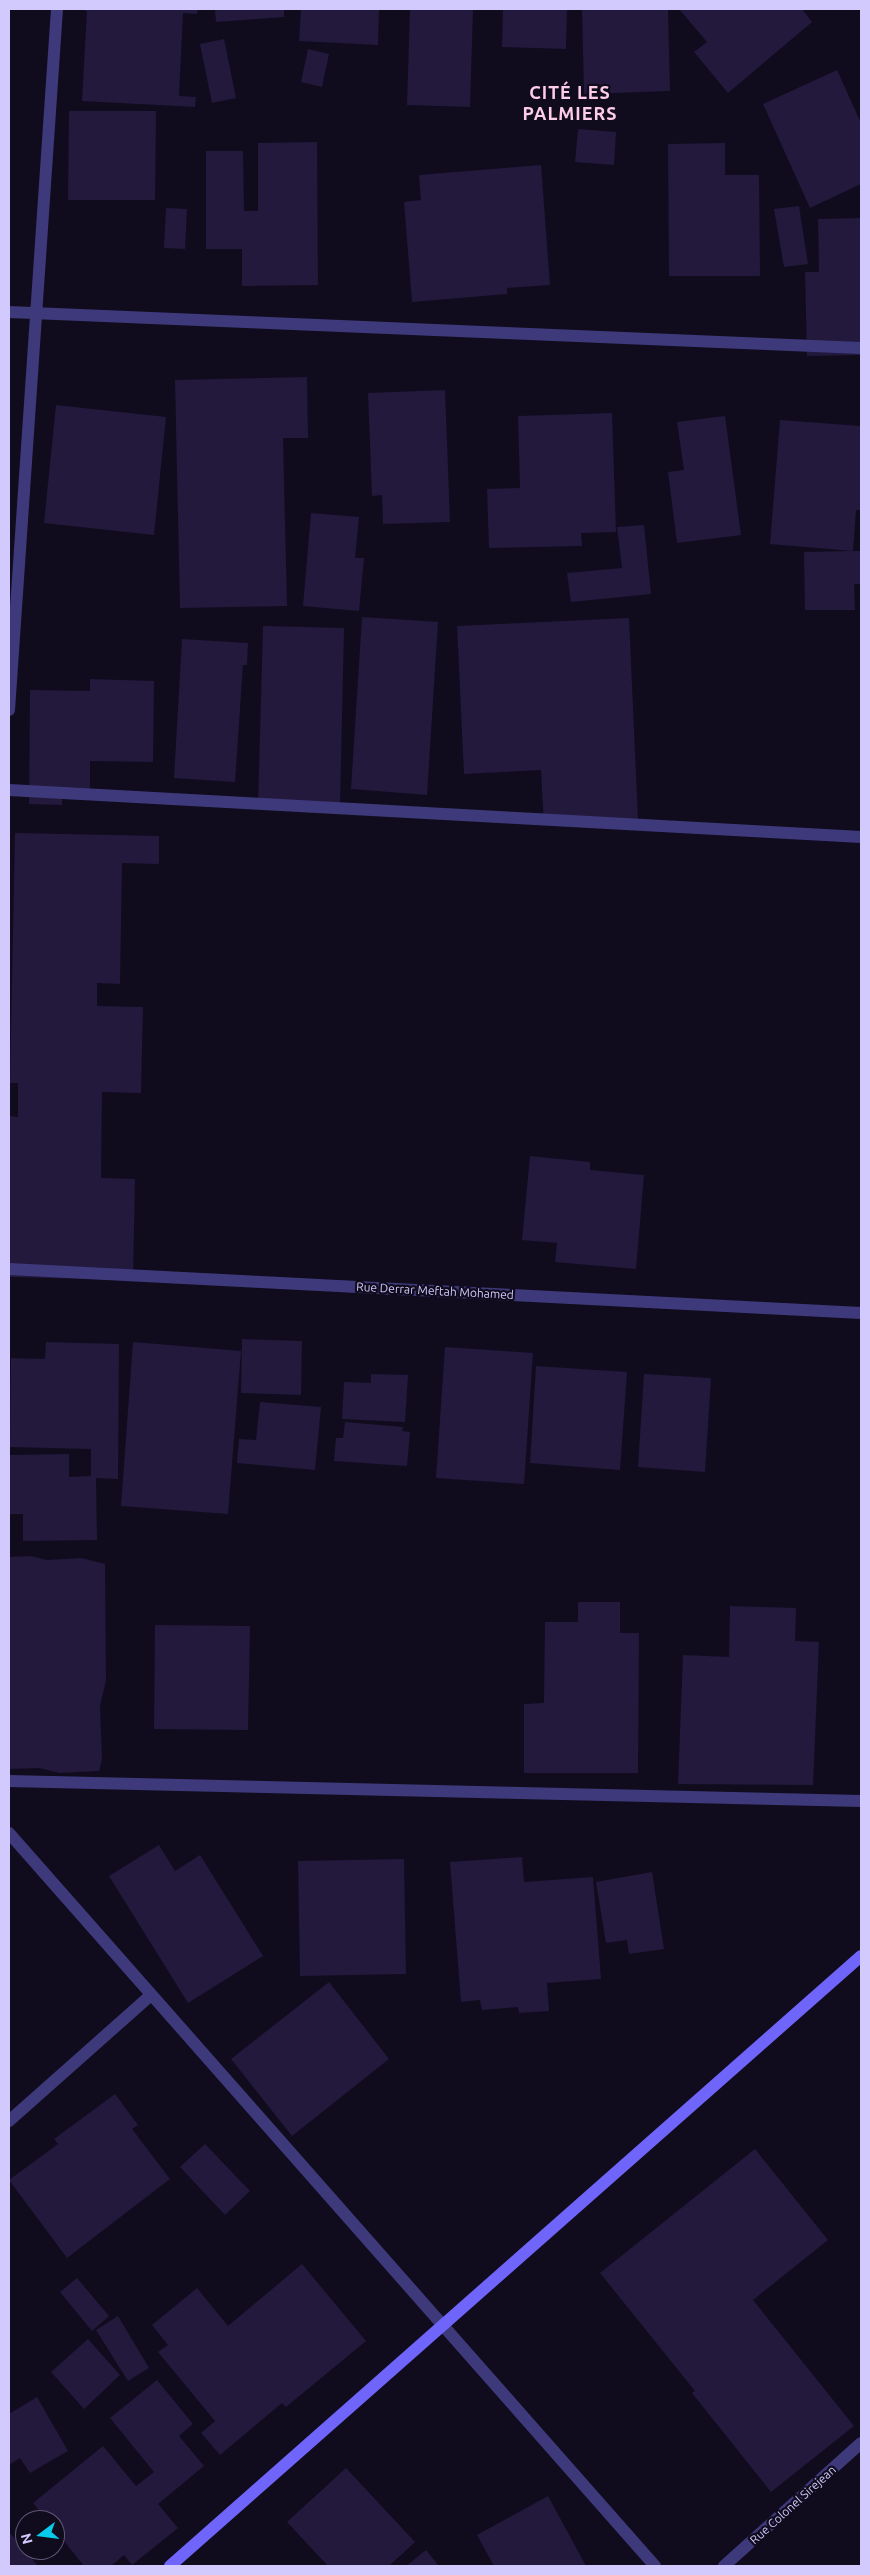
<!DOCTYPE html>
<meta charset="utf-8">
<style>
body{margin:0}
#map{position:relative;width:870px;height:2575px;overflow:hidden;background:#100c1d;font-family:Ubuntu,sans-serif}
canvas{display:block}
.frame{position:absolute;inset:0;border:10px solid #d2cafd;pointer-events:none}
.north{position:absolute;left:15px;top:2510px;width:50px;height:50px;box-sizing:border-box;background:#100c1d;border:1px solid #5e5877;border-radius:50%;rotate:255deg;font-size:14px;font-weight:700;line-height:20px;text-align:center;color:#d2cafd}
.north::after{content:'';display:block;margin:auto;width:18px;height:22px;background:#08cbeb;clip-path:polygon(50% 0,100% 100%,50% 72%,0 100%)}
</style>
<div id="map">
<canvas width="870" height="2575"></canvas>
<div class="frame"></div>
<div class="north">N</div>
</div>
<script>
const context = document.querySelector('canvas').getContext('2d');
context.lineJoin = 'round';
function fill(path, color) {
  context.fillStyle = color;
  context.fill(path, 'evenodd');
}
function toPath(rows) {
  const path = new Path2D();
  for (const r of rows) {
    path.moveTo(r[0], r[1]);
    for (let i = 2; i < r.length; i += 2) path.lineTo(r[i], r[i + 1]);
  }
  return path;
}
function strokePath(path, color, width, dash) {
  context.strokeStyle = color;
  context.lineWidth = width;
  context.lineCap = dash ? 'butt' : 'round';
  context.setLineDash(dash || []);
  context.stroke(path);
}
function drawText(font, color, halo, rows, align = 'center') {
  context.font = font + ' Ubuntu,sans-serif';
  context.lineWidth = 4.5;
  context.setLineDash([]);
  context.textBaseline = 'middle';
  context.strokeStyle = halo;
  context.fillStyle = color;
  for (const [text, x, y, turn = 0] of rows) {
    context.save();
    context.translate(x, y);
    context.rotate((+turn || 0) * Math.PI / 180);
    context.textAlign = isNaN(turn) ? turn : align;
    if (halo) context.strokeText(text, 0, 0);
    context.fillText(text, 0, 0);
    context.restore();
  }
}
fill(toPath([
 [78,9,198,9,197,14,183,13,179,96,196,97,195,107,82,101,87,11],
 [215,9,284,9,284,17,216,22],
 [301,9,379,9,378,45,299,41],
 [410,9,473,9,470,107,407,105],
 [503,9,567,9,566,49,502,47],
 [582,9,668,9,670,91,584,94],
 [679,9,802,9,812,22,728,93,694,52,707,42],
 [224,39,236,98,212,103,200,44],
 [308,49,329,54,322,87,301,82],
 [837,70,861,123,861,184,810,208,763,104],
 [69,111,156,111,155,200,68,200],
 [578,129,616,132,614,165,575,162],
 [317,142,318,285,242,286,242,249,206,249,206,151,243,151,244,211,258,211,258,143],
 [725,143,725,175,759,175,760,276,669,276,668,144],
 [541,165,550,285,507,288,507,294,412,302,404,202,421,200,419,175],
 [799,206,808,264,784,267,774,209],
 [166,208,187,209,185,249,164,248],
 [861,218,861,355,807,356,805,272,819,272,818,219],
 [307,377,308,438,283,438,287,606,180,608,175,380],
 [445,390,450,522,383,524,382,495,372,496,368,393],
 [56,405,166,417,154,535,44,523],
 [612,413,616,532,581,533,582,546,489,548,487,489,520,488,518,416],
 [725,416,741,535,677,543,668,472,684,470,677,422],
 [780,420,861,426,861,510,856,510,853,551,770,544],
 [311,513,359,517,355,558,364,558,359,611,303,606],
 [644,525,651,594,571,602,567,573,622,568,617,527],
 [853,551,861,551,861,584,854,584,855,610,805,610,804,552],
 [362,617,438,622,427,795,351,789],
 [629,618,638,820,544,825,541,770,464,774,457,626],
 [263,626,344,628,340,808,258,806],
 [182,639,248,643,247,665,243,665,235,782,174,778],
 [90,679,154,681,153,762,90,761,90,800,62,799,62,805,29,804,30,690,90,691],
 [15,833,159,836,159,864,122,863,120,984,97,983,97,1006,143,1007,141,1093,102,1092,101,1178,135,1179,133,1280,9,1277,9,1116,18,1117,18,1083,10,1083],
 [530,1156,590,1162,590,1170,644,1175,636,1269,555,1262,557,1243,522,1240],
 [242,1339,302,1341,301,1395,241,1393],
 [46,1342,119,1344,118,1479,96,1478,97,1540,23,1541,23,1514,9,1514,9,1455,69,1454,69,1477,91,1476,91,1449,10,1447,11,1358,45,1359],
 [133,1342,241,1351,228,1514,121,1506],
 [445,1347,533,1353,524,1484,436,1478],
 [536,1366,627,1372,620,1470,530,1463],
 [371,1374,408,1375,405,1422,342,1419,344,1382,371,1383],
 [644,1374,711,1378,705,1472,638,1467],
 [260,1402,321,1407,315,1470,237,1463,239,1439,256,1440],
 [345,1422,403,1427,402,1431,410,1432,407,1466,334,1461,336,1438,343,1438],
 [31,1556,47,1560,81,1558,105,1564,106,1680,100,1706,102,1759,99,1771,60,1773,39,1768,9,1769,9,1557],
 [578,1602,620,1602,620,1633,639,1633,638,1773,524,1773,524,1704,544,1703,545,1622,578,1622],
 [730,1606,796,1608,795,1641,819,1642,813,1785,678,1784,683,1655,729,1657],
 [155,1625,250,1626,248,1730,154,1729],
 [159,1845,175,1871,200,1855,263,1956,188,2003,109,1876],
 [522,1857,524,1882,593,1877,601,1979,547,1983,549,2011,519,2013,518,2007,482,2010,480,2000,461,2002,450,1862],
 [404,1859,406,1974,300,1976,298,1861],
 [652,1872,664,1949,629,1954,627,1940,606,1943,596,1882],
 [329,1982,389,2059,292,2136,231,2059],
 [115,2094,138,2125,132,2129,170,2179,67,2258,9,2180,58,2144,54,2139],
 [205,2144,250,2191,225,2215,180,2167],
 [755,2149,828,2240,753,2300,854,2426,771,2492,692,2393,695,2391,600,2273],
 [302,2264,366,2341,286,2407,282,2403,220,2455,201,2433,215,2421,158,2352,168,2345,152,2325,197,2288,228,2326],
 [77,2278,109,2316,92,2331,60,2292],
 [118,2316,149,2368,128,2381,96,2330],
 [88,2339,120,2375,84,2409,51,2372],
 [157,2380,193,2424,179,2436,204,2466,158,2504,178,2528,132,2565,124,2555,111,2566,84,2566,55,2530,55,2520,47,2520,33,2503,103,2446,136,2486,154,2472,110,2418],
 [37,2397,68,2451,30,2473,20,2458,9,2465,9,2414],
 [346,2468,415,2542,389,2566,328,2566,287,2522],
 [548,2496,586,2566,494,2566,477,2535],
 [9,2532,38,2566,9,2566],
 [426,2550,439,2566,406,2566]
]), '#22193d');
strokePath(toPath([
 [9,312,861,348],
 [9,710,57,9],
 [9,790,861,837],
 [9,1269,861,1313],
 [9,1781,861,1801],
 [9,1833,655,2566],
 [9,2121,151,1995],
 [724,2566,861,2443]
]), '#3e397b', 12);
strokePath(toPath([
 [170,2566,861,1956]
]), '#6f65fa', 12);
drawText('12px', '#d2cafd', '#100c1d', [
 ["Rue Derrar Meftah Mohamed",435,1291,3],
 ["Rue Colonel Sirejean",793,2505,-42]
]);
context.letterSpacing = '1px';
drawText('bold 18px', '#fdcce9', '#100c1d', [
 ["CITÉ LES",570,93],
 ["PALMIERS",570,114]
]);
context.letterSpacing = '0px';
</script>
